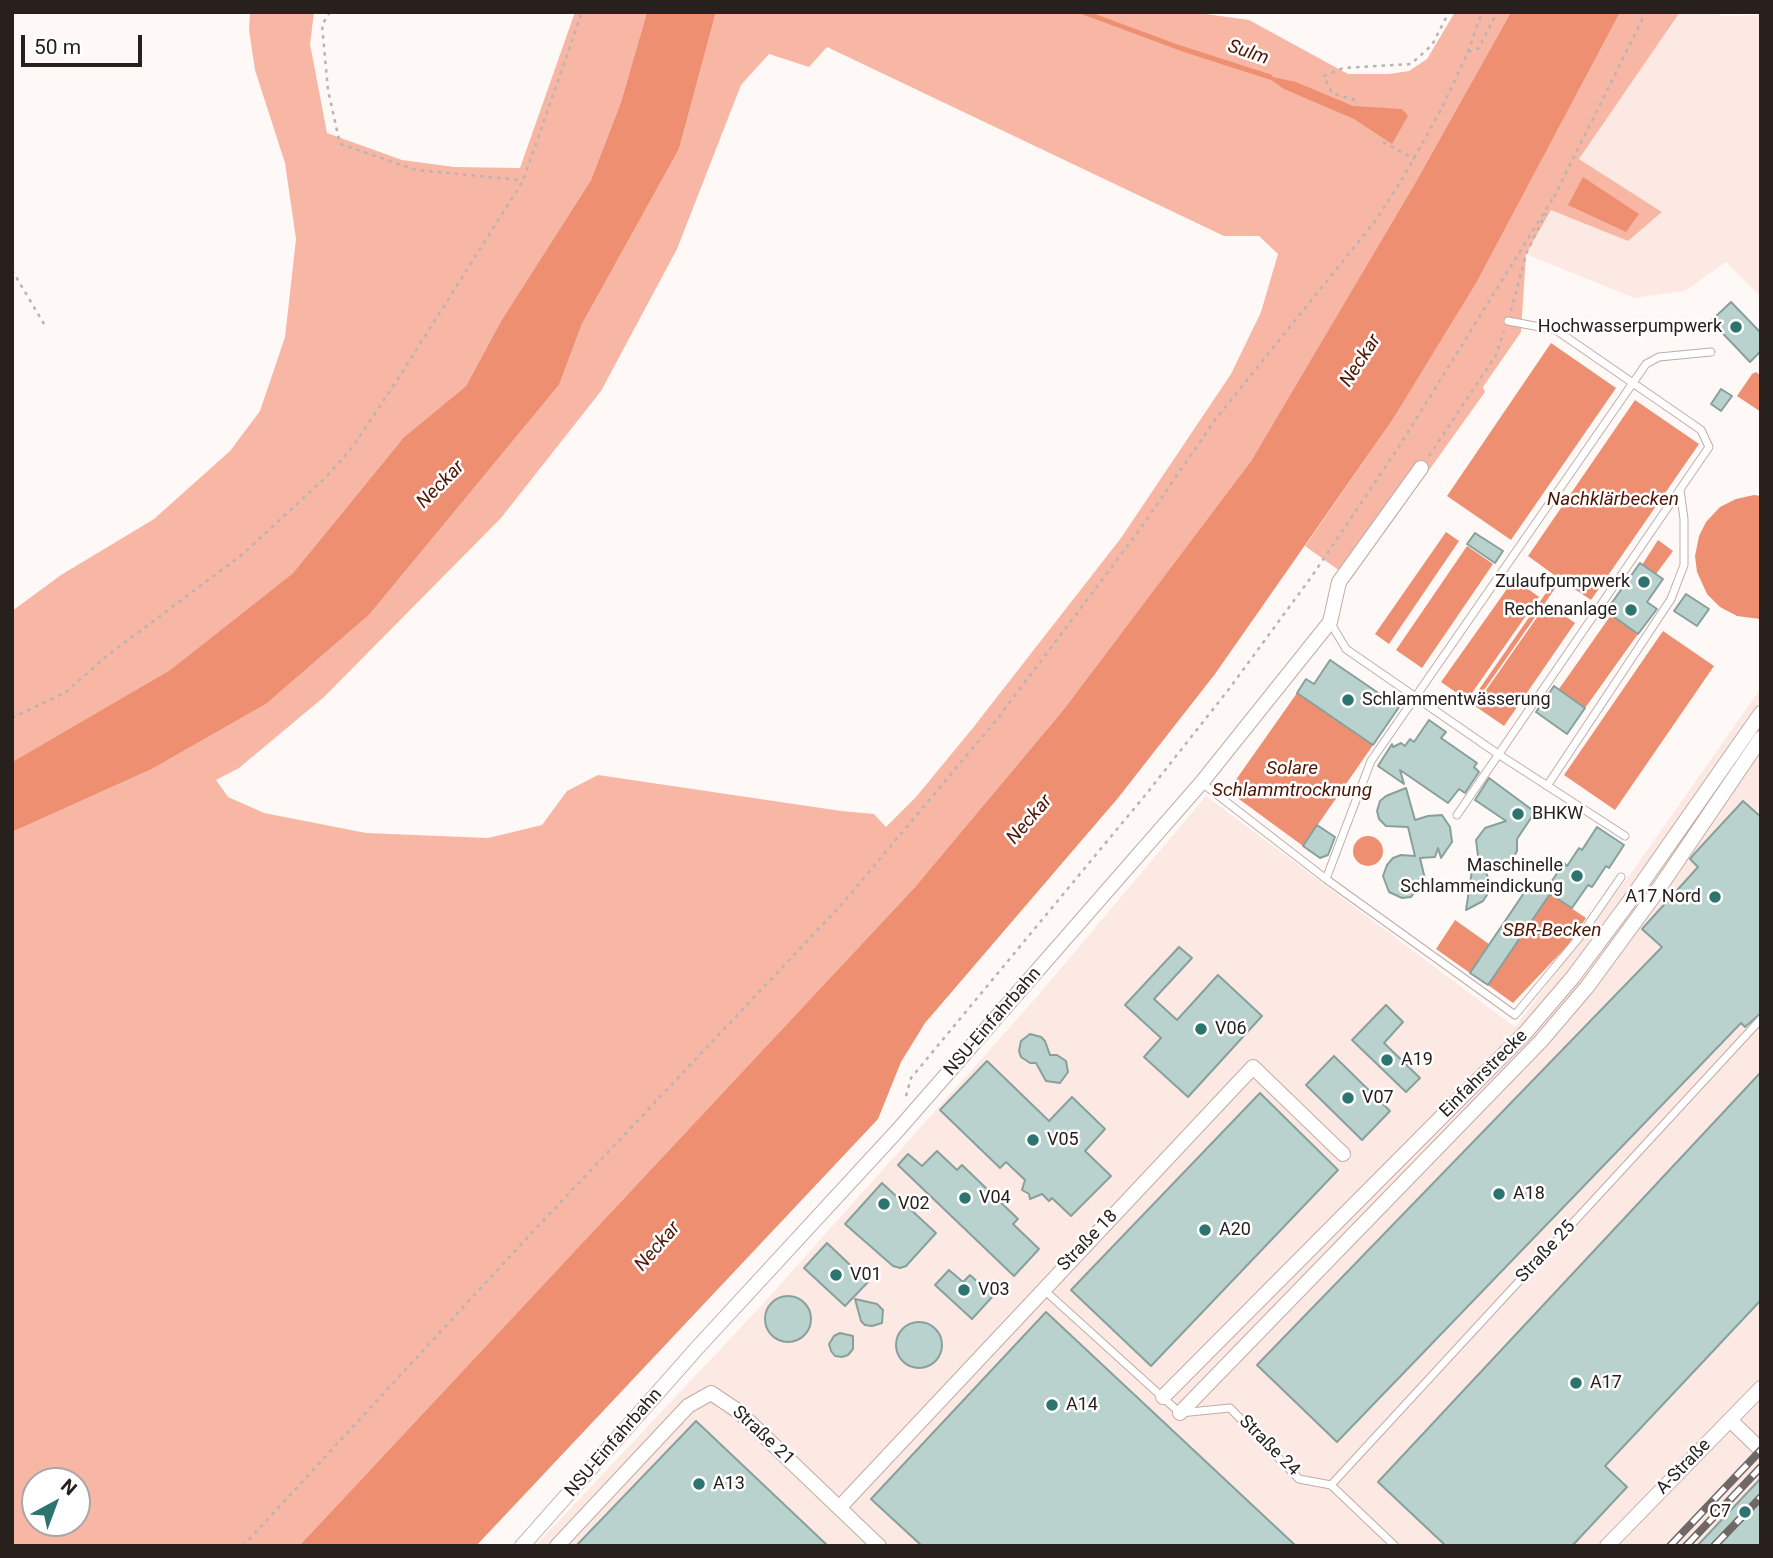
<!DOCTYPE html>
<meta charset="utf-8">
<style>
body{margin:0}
#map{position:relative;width:1773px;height:1558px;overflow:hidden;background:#fef9f7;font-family:Roboto,sans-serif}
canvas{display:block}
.frame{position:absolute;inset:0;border:14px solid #28201d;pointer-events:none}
.north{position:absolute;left:21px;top:1467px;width:70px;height:70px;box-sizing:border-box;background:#fff;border:2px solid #a9a6a5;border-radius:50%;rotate:41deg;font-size:19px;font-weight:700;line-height:28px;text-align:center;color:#28201d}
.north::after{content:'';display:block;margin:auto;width:24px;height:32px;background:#2c746d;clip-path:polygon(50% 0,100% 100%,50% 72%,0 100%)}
.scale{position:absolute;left:21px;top:35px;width:121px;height:32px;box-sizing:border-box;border:4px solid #28201d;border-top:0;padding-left:9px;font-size:21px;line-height:24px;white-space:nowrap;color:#28201d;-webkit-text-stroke:5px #fff;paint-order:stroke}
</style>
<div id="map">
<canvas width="1773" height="1558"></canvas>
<div class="frame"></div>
<div class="north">N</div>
<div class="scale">50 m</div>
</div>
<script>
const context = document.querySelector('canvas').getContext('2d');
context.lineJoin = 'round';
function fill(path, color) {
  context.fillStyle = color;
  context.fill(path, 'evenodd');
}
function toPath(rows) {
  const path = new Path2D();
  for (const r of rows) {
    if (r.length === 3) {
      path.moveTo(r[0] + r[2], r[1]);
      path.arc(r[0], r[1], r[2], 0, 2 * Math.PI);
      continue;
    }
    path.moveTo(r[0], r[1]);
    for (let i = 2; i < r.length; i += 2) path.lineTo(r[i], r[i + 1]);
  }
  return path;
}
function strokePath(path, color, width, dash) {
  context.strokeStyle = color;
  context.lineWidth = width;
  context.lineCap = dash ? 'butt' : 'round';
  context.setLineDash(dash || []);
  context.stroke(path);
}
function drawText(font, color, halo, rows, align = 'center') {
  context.font = font + ' Roboto,sans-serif';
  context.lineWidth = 5;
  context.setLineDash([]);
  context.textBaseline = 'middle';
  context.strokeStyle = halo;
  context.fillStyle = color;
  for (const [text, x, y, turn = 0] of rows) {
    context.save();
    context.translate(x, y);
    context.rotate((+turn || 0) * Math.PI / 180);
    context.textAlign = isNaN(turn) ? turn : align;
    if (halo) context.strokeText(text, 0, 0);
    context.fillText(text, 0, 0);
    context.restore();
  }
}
fill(toPath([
 [1680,12,1715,12,1722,16,1761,15,1761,297,1726,262,1685,291,1634,298,1526,254,1551,209,1628,241,1662,212,1579,159],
 [1761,688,1761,1546,535,1546,761,1306,1035,999,1206,796,1515,1027,1634,869]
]), '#fce9e3');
fill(toPath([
 [250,12,314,12,310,44,327,133,402,160,454,167,520,168,575,12,647,12,621,102,591,180,501,321,466,386,404,437,293,573,170,670,12,762,12,611,61,575,154,519,230,451,260,411,285,337,296,239,285,163,255,70,249,30],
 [716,12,1192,12,1249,20,1348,74,1389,74,1409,71,1427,59,1455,12,1511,12,1414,185,1251,461,1064,709,915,887,299,1546,12,1546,12,832,152,769,266,704,369,615,559,385,582,324,679,149],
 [827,47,1224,236,1259,236,1278,254,1261,312,1231,374,1121,538,972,729,916,797,886,827,874,814,841,811,598,775,567,791,542,825,488,838,366,833,264,813,228,797,216,780,239,768,324,697,501,518,601,391,677,249,741,85,769,54,809,67],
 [35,1481,77,1481,77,1523,35,1523],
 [1619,12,1680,12,1579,159,1662,212,1628,241,1551,210,1526,254,1521,332,1483,387,1485,392,1351,579,1305,546,1391,422]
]), '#f8b7a4');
fill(toPath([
 [647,12,716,12,679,149,582,324,559,385,369,615,266,704,152,769,12,832,12,762,170,670,293,573,404,437,466,386,501,321,591,180,621,102],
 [1511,12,1620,12,1476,283,1391,422,1215,674,1118,798,925,1023,901,1062,878,1119,476,1546,299,1546,915,887,1064,709,1251,461,1414,185],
 [1264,75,1296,82,1353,106,1402,109,1408,116,1392,144,1354,119,1284,89],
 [1583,177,1639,214,1626,232,1568,205],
 [1551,343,1616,388,1511,540,1447,496],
 [1756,372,1761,376,1761,412,1737,396,1752,374],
 [1635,400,1699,444,1591,600,1561,580,1473,706,1469,704,1557,577,1528,556],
 [1754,495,1761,496,1760,619,1737,616,1720,607,1707,594,1697,572,1695,556,1699,536,1706,522,1720,507,1736,499],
 [1446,532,1459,541,1389,644,1375,634],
 [1658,540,1673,551,1656,574,1642,565],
 [1467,546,1493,564,1422,668,1396,650],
 [1514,579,1539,597,1467,700,1441,682],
 [1547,603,1575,623,1504,726,1475,706],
 [1611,615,1638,634,1585,708,1559,689],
 [1663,631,1714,666,1615,810,1564,775],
 [1297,693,1373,745,1303,846,1228,791],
 [1368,851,15],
 [1550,894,1586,918,1568,945,1513,1003,1488,985],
 [1455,920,1489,944,1470,973,1436,949]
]), '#ef8f72');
strokePath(toPath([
 [1083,12,1180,48,1270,77]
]), '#ef8f72', 5);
const building = toPath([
 [1731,302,1761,333,1761,351,1750,362,1711,321,1731,302],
 [1721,389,1732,396,1721,411,1711,404,1721,389],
 [1475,533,1503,551,1495,563,1467,544,1475,533],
 [1640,563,1663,579,1647,602,1657,609,1638,634,1606,611,1640,563],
 [1686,594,1709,609,1697,626,1674,611,1686,594],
 [1330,660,1399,707,1373,745,1297,693,1306,679,1314,684,1330,660],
 [1554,686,1585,708,1567,734,1536,712,1554,686],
 [1429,720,1446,732,1441,738,1477,763,1474,767,1479,772,1465,793,1459,789,1448,803,1400,770,1404,784,1378,766,1392,744,1393,747,1401,743,1405,746,1410,739,1414,742,1429,720],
 [1489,778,1535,812,1517,839,1517,851,1511,862,1502,867,1485,868,1489,882,1487,895,1483,901,1466,910,1473,864,1479,864,1476,840,1485,828,1506,821,1475,800,1489,778],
 [1406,788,1415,820,1428,816,1442,815,1450,827,1452,842,1441,858,1438,848,1435,857,1420,858,1425,879,1411,897,1402,898,1389,892,1383,876,1387,865,1393,858,1401,855,1415,856,1408,827,1386,826,1379,819,1377,811,1380,801,1386,796,1406,788],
 [1743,801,1761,817,1761,1013,1745,1027,1741,1023,1337,1442,1257,1365,1662,947,1642,929,1698,867,1690,859,1695,853,1743,801],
 [1317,825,1335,837,1328,855,1320,858,1303,846,1317,825],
 [1597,827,1624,845,1609,868,1606,866,1592,887,1588,885,1572,908,1550,894,1488,985,1470,973,1532,881,1545,891,1564,863,1567,866,1579,848,1582,850,1597,827],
 [1179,947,1192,958,1154,999,1177,1020,1218,975,1262,1016,1188,1097,1144,1057,1161,1038,1125,1005,1179,947],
 [1386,1005,1403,1022,1384,1043,1420,1078,1406,1092,1352,1040,1386,1005],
 [1030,1034,1041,1037,1045,1041,1050,1055,1057,1055,1066,1061,1068,1072,1060,1083,1046,1081,1036,1063,1030,1063,1021,1057,1019,1051,1021,1041,1030,1034],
 [1334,1056,1390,1111,1362,1140,1306,1085,1334,1056],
 [987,1061,1049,1121,1072,1097,1105,1129,1085,1151,1111,1176,1071,1216,1052,1198,1049,1201,1042,1194,1030,1199,1029,1194,1022,1190,1025,1180,1006,1162,1000,1168,940,1110,987,1061],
 [1761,1072,1761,1300,1605,1466,1627,1487,1572,1546,1446,1546,1378,1482,1761,1072],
 [1260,1093,1338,1170,1151,1366,1071,1290,1260,1093],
 [937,1151,957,1170,962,1165,1018,1219,1013,1224,1039,1249,1014,1276,898,1165,908,1154,922,1166,937,1151],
 [882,1183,936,1233,906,1266,900,1268,893,1266,845,1224,882,1183],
 [827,1243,868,1282,845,1306,804,1268,827,1243],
 [949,1270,963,1282,970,1275,993,1296,972,1319,935,1285,949,1270],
 [788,1319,23],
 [855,1299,877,1304,883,1310,882,1323,872,1326,865,1325,861,1321,855,1299],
 [1046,1312,1296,1546,922,1546,871,1499,1046,1312],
 [919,1345,23],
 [840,1333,853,1336,853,1349,848,1355,842,1357,835,1356,831,1351,829,1344,834,1336,840,1333],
 [696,1421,828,1546,576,1546,696,1421],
 [1761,1478,1761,1546,1697,1546,1761,1478]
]);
fill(building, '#b9d2ce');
strokePath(building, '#88a09c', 2);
const lane = toPath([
 [1330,622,1346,649,1498,754,1625,836],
 [1202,783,1326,879,1515,1015,1578,939,1621,877],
 [1547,786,1671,599,1684,565,1684,519,1680,490],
 [1457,815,1709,447,1701,430,1556,330,1508,321],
 [1326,879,1371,761,1646,364,1659,357,1711,352],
 [1043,1289,1180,1413,1230,1408,1299,1479,1331,1485,1395,1546],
 [1331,1485,1761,1019]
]);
const street = toPath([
 [1163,1397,1526,1032,1573,977,1626,906,1761,713],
 [1180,1413,1541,1041,1587,987,1653,897,1761,738],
 [1730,1420,1761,1450],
 [839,1508,1253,1067,1343,1154],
 [522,1546,698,1347,898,1130,1202,782,1330,622,1339,582,1421,468],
 [557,1546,688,1406,711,1393,738,1411,879,1546],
 [1607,1546,1761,1388]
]);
strokePath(lane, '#c2aca5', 9);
strokePath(street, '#c2aca5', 16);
strokePath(toPath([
 [330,12,322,25,328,90,340,144,416,170,521,180],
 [1468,52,1479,48,1497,12],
 [1355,100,1332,93,1324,76,1343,68,1411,64,1432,45,1449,12],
 [1383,142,1414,159],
 [1554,197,1646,12],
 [12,270,44,324],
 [1511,311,1526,254,1546,213],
 [1429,456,1496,355,1504,331],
 [12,718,66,692,108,655,243,554,325,478,351,449,394,385,523,181,582,12],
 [906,1096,911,1078,1147,793,1229,689,1312,576,1400,445,1553,198],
 [243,1546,525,1240,843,903,998,718,1138,532,1215,420,1376,220,1404,176,1442,108,1468,52,1482,12]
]), '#b9b3b1', 2.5, [3.5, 5]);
strokePath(lane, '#fff', 7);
strokePath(street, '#fff', 14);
const rail = toPath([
 [1670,1546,1761,1450],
 [1686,1546,1761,1467],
 [1714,1546,1761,1497]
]);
strokePath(rail, '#6f6866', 8);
strokePath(rail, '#fff', 5, [16]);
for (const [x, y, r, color] of [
 [1736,327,7,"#2c746d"],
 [1644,582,7,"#2c746d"],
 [1631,610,7,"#2c746d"],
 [1348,700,7,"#2c746d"],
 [1518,814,7,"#2c746d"],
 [1577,876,7,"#2c746d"],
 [1715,897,7,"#2c746d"],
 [1201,1029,7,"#2c746d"],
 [1387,1060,7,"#2c746d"],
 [1348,1098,7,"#2c746d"],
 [1033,1140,7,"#2c746d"],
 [1499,1194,7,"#2c746d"],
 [965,1198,7,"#2c746d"],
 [884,1204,7,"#2c746d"],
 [1205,1230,7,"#2c746d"],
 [836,1275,7,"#2c746d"],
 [964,1290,7,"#2c746d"],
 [1576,1383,7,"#2c746d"],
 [1052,1405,7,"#2c746d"],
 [699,1484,7,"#2c746d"],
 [1745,1512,7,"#2c746d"]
]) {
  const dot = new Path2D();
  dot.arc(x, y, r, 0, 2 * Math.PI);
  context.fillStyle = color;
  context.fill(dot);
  strokePath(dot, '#fff', 2.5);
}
drawText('18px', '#28201d', '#fff', [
 ["Hochwasserpumpwerk",1722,327,"right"],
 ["Zulaufpumpwerk",1630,582,"right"],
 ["Rechenanlage",1617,610,"right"],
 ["Schlammentwässerung",1362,700],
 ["BHKW",1532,814],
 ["Maschinelle",1563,866,"right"],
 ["Schlammeindickung",1563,887,"right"],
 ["A17 Nord",1701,897,"right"],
 ["V06",1215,1029],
 ["A19",1401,1060],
 ["V07",1362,1098],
 ["V05",1047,1140],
 ["A18",1513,1194],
 ["V04",979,1198],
 ["V02",898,1204],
 ["A20",1219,1230],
 ["V01",850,1275],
 ["V03",978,1290],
 ["A17",1590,1383],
 ["A14",1066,1405],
 ["A13",713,1484],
 ["C7",1731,1512,"right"]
], 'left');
drawText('18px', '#28201d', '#fff', [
 ["NSU-Einfahrbahn",993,1022,-49],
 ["Einfahrstrecke",1484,1074,-45],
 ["Straße 18",1088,1241,-46],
 ["Straße 25",1546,1252,-47],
 ["Straße 21",763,1436,43],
 ["NSU-Einfahrbahn",614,1443,-49],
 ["Straße 24",1269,1446,45],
 ["A-Straße",1684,1467,-46]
]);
drawText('italic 19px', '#501503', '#fff', [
 ["Sulm",1248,53,19],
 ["Neckar",1361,361,-57],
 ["Neckar",441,485,-45],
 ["Nachklärbecken",1613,500],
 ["Solare",1292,769],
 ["Schlammtrocknung",1292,791],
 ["Neckar",1030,820,-49],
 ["SBR-Becken",1552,931],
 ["Neckar",658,1247,-49]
]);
</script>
